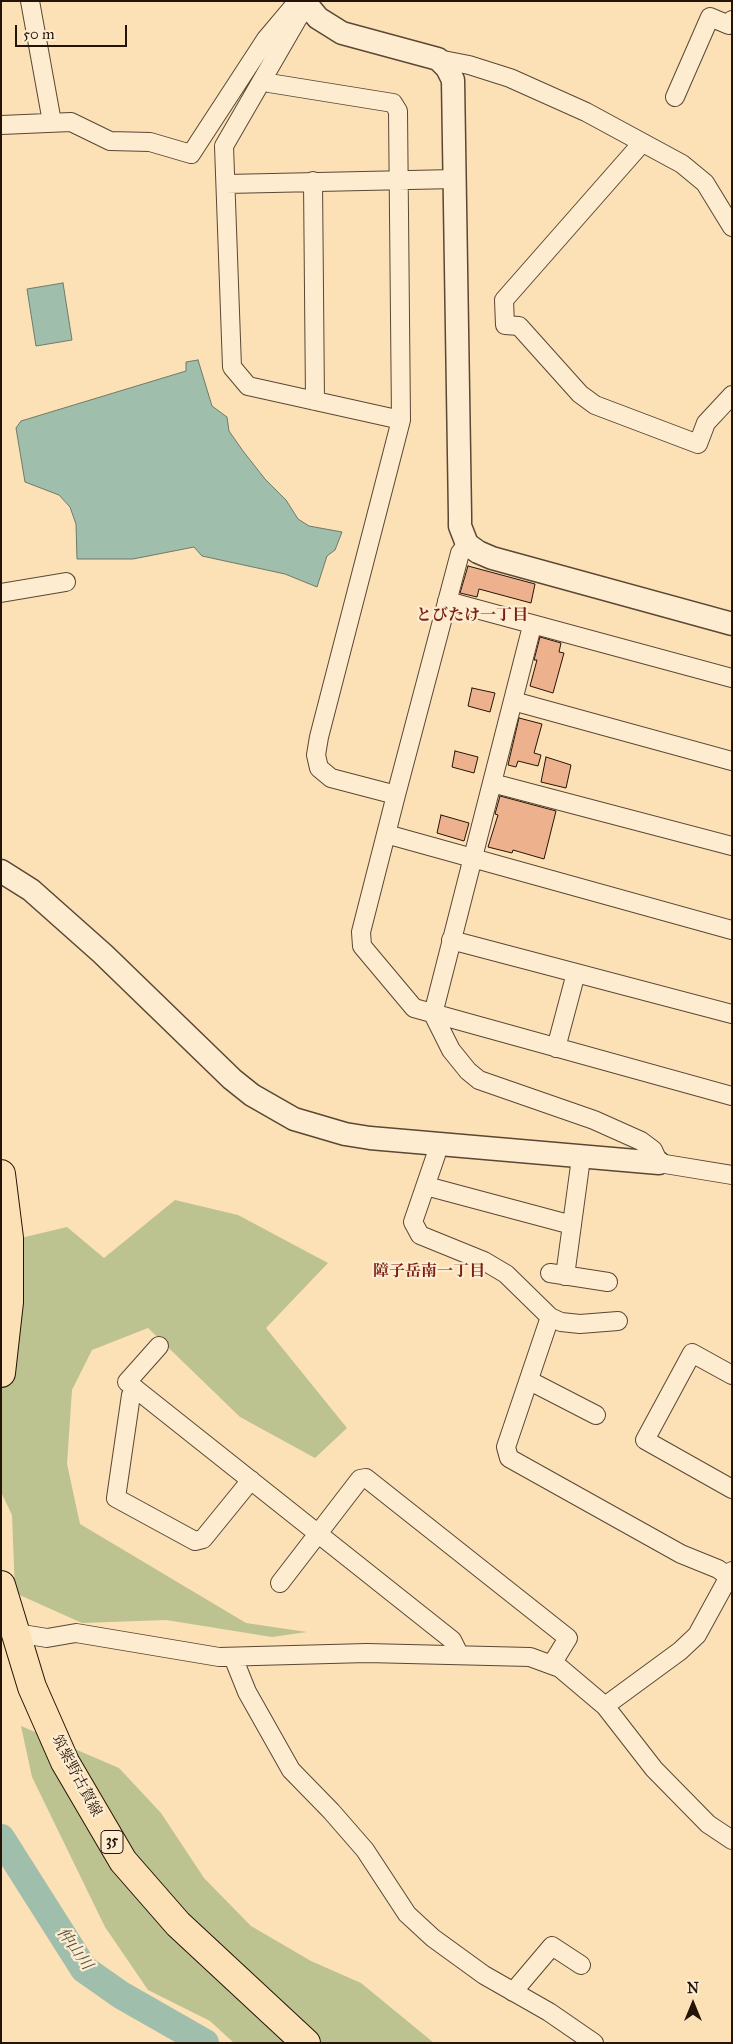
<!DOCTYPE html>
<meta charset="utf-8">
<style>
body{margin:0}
#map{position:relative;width:733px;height:2044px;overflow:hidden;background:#fce1b6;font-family:"IM FELL Great Primer",serif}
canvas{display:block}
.frame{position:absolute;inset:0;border:2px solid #241408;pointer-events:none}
.north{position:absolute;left:668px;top:1979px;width:50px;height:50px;-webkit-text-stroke:4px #fdecd0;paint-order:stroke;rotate:0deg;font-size:14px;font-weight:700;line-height:20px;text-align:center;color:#241408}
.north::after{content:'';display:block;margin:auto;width:18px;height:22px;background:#241408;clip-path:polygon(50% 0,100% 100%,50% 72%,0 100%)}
.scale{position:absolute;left:15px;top:25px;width:112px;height:22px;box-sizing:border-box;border:2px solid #241408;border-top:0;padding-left:6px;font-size:15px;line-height:18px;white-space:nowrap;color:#241408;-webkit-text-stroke:4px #fdecd0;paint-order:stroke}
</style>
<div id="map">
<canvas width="733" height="2044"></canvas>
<div class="frame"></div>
<div class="north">N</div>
<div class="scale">50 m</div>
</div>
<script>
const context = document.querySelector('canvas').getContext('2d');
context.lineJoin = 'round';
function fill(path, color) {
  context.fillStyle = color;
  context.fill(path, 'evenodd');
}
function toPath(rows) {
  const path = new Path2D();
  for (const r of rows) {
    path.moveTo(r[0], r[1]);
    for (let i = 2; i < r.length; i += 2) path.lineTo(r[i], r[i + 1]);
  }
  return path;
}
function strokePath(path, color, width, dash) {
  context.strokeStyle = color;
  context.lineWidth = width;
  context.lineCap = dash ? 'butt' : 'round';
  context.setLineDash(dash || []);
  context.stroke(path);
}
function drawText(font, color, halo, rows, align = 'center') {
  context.font = font + ' "IM FELL Great Primer","Noto Serif JP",serif';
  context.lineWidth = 4.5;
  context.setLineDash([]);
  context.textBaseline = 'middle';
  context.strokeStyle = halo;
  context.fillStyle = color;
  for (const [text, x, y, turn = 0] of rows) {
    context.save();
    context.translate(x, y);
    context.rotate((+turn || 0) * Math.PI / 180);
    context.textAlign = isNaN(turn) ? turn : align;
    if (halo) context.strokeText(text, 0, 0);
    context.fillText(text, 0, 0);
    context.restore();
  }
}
fill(toPath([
 [175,1200,238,1215,328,1263,266,1328,347,1428,315,1458,240,1417,148,1328,92,1350,72,1390,67,1464,80,1524,246,1623,307,1632,272,1637,166,1620,82,1623,15,1593,12,1515,1,1492,1,1261,21,1238,67,1227,104,1258],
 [21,1726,119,1768,161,1813,204,1878,251,1926,311,1961,361,1983,434,2043,234,2043,210,2021,148,1990,105,1927,32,1777]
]), '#bcc390');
const water = toPath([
 [63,283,72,340,36,346,27,289,63,283],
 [198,360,212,406,227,417,229,431,243,451,265,479,286,500,298,519,309,526,342,532,335,550,327,556,317,587,285,574,202,556,194,547,133,559,77,559,76,524,70,507,59,495,25,482,16,428,21,421,186,371,186,362,198,360]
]);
fill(water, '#9fbeac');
strokePath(water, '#6e7a6a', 1);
strokePath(toPath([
 [1,1838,84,1969,121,1995,205,2043]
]), '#9fbeac', 28);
const building = toPath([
 [468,566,535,584,531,603,479,589,477,597,460,593,468,566],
 [540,637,561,643,559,652,564,653,553,693,530,686,537,660,534,660,540,637],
 [472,688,495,693,490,712,468,706,472,688],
 [519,718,542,724,534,753,541,755,538,766,518,761,516,767,508,765,519,718],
 [455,751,478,757,474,773,452,767,455,751],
 [546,757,571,765,566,788,541,782,546,757],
 [500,796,556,811,544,859,513,850,512,853,488,847,498,815,495,814,500,796],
 [441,815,469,823,464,841,437,833,441,815]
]);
fill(building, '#edb18d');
strokePath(building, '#241408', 1);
const minor = toPath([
 [30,1,52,122],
 [307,7,298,18,224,146,232,367,248,386,401,420],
 [438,59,469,65,510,78,586,112,682,164,705,183,732,227],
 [262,80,269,83,393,103,398,111,401,420,319,737,316,755,319,768,331,778,396,795],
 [675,97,710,17,729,25,732,20],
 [1,125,71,122,110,141,150,142,191,154,266,39,298,1],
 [642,143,504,300,505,325,519,326,580,394,595,405,698,444,706,423,732,395],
 [313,181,315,401],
 [226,184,455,179],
 [467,544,460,553,396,795,361,932,362,946,414,1008,732,1096],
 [1,593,66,582],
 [447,601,732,678],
 [532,626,433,1014,451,1050,468,1071,479,1080,594,1120,641,1141,653,1150,659,1163,732,1175],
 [513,701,732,761],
 [492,783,732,846],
 [386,834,732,930],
 [451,940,732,1014],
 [556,1048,576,973],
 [437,1143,436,1155,413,1222,420,1235,484,1261,506,1274,550,1317,506,1447,509,1458,681,1554,718,1569,729,1577],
 [426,1186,572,1225],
 [550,1273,608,1282],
 [565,1276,581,1158],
 [550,1317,561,1322,580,1324,618,1321],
 [159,1346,127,1382,452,1640,459,1654],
 [732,1375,692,1353,645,1440,732,1489],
 [530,1381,596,1415],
 [136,1389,131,1395,116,1498,195,1541,203,1539,251,1480],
 [280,1583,360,1479,366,1478,568,1638,552,1664],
 [16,1633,47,1638,76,1633,219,1657,367,1653,530,1657,560,1668,605,1706,654,1769,708,1824,732,1840],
 [233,1657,247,1692,291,1770,331,1811,365,1850,407,1914,433,1938,484,1975,549,2012,594,2043],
 [605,1706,680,1651,697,1635,732,1571],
 [513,1992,552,1946,581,1965]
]);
const tertiary = toPath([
 [304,1,318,18,342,33,438,59,447,68,453,80,460,516,460,526,467,544,478,552,492,558,732,624],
 [1,871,31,890,103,954,232,1079,252,1095,294,1119,345,1134,370,1138,659,1163]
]);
const primary = toPath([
 [1,1174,9,1238,9,1302,1,1373],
 [1,1585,32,1687,65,1762,123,1861,178,1924,306,2043]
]);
strokePath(minor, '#5a4734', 20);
strokePath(tertiary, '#5a4734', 25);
strokePath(primary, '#241408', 30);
strokePath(minor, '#fdecd0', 18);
strokePath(tertiary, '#fdecd0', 22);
strokePath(primary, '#fce1b6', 28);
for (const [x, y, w] of [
 [112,1842,22]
]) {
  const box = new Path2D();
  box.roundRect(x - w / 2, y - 11.5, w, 23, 4);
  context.fillStyle = '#fdecd0';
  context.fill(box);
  strokePath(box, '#241408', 1);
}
drawText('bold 14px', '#241408', null, [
 ["35",112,1842]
]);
drawText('15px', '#241408', '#fdecd0', [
 ["筑紫野古賀線",76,1776,62]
]);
drawText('bold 16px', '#7a1f14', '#fdecd0', [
 ["とびたけ一丁目",472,616],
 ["障子岳南一丁目",429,1272]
]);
drawText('italic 16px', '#4f5041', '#fdecd0', [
 ["仲山川",74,1949,54]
]);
</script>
